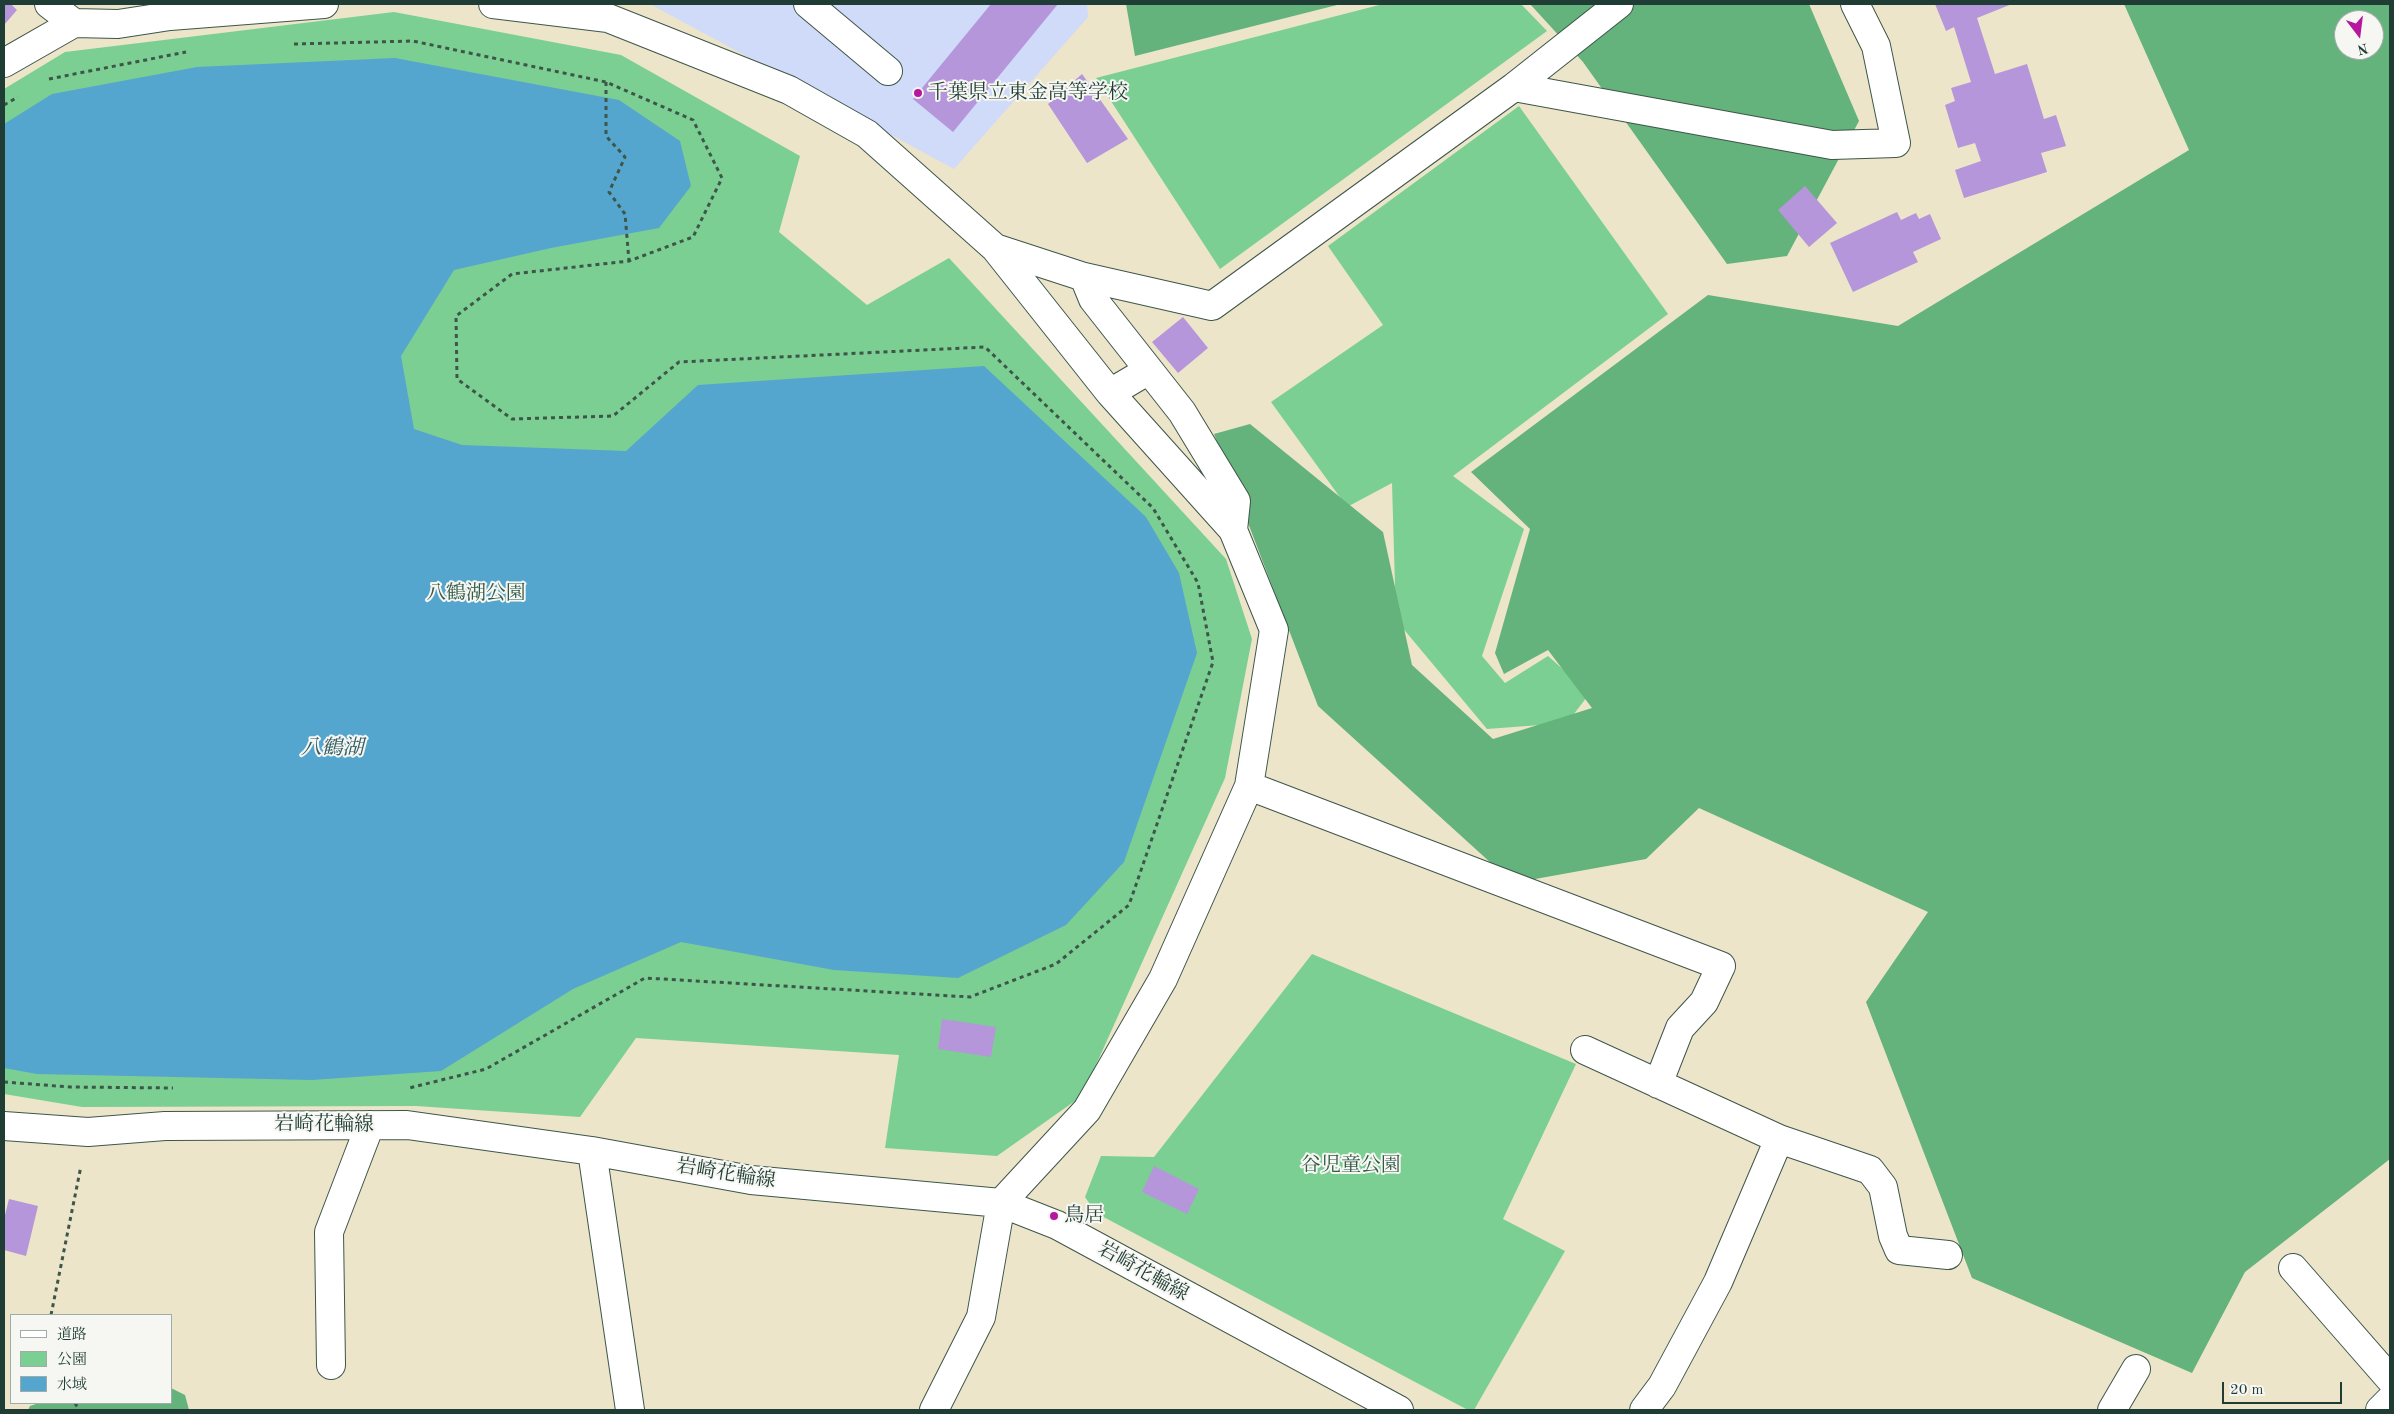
<!DOCTYPE html>
<meta charset="utf-8">
<style>
body{margin:0}
#map{position:relative;width:2394px;height:1414px;overflow:hidden;background:#ece5c9;font-family:"Old Standard TT","Noto Serif JP",serif}
canvas{display:block}
.frame{position:absolute;inset:0;border:5px solid #1f3d34;pointer-events:none}
.legend{position:absolute;left:10px;top:1314px;width:162px;height:90px;box-sizing:border-box;background:#f6f6f2;border:1px solid #a0aca6;margin:0;padding:6px 9px;list-style:none;font-size:15px;color:#1f3d34}
.legend li{display:flex;align-items:center;gap:10px;height:25px}
.legend b{width:25px;border:1px solid #a0aca6}
.north{position:absolute;left:2334px;top:10px;width:50px;height:50px;box-sizing:border-box;background:#f6f6f2;border:1px solid #a0aca6;border-radius:50%;rotate:165deg;font-size:14px;font-weight:700;line-height:20px;text-align:center;color:#1f3d34}
.north::after{content:'';display:block;margin:auto;width:18px;height:22px;background:#b5179e;clip-path:polygon(50% 0,100% 100%,50% 72%,0 100%)}
.scale{position:absolute;left:2222px;top:1382px;width:120px;height:22px;box-sizing:border-box;border:2px solid #1f3d34;border-top:0;padding-left:6px;font-size:15px;line-height:18px;white-space:nowrap;color:#1f3d34;-webkit-text-stroke:4px #f6f6f2;paint-order:stroke}
</style>
<div id="map">
<canvas width="2394" height="1414"></canvas>
<div class="frame"></div>
<ul class="legend">
<li><b style="height:6px;background:#fff"></b>道路</li>
<li><b style="height:14px;background:#7bcf92"></b>公園</li>
<li><b style="height:14px;background:#54a6cf"></b>水域</li>
</ul>
<div class="north">N</div>
<div class="scale">20 m</div>
</div>
<script>
const context = document.querySelector('canvas').getContext('2d');
context.lineJoin = 'round';
function fill(path, color) {
  context.fillStyle = color;
  context.fill(path, 'evenodd');
}
function toPath(rows) {
  const path = new Path2D();
  for (const r of rows) {
    path.moveTo(r[0], r[1]);
    for (let i = 2; i < r.length; i += 2) path.lineTo(r[i], r[i + 1]);
  }
  return path;
}
function strokePath(path, color, width, dash) {
  context.strokeStyle = color;
  context.lineWidth = width;
  context.lineCap = dash ? 'butt' : 'round';
  context.setLineDash(dash || []);
  context.stroke(path);
}
function drawText(font, color, halo, rows, align = 'center') {
  context.font = font + ' "Old Standard TT","Noto Serif JP",serif';
  context.lineWidth = 4;
  context.setLineDash([]);
  context.textBaseline = 'middle';
  context.strokeStyle = halo;
  context.fillStyle = color;
  for (const [text, x, y, turn = 0] of rows) {
    context.save();
    context.translate(x, y);
    context.rotate((+turn || 0) * Math.PI / 180);
    context.textAlign = isNaN(turn) ? turn : align;
    if (halo) context.strokeText(text, 0, 0);
    context.fillText(text, 0, 0);
    context.restore();
  }
}
fill(toPath([
 [650,4,1087,4,1088,17,954,169]
]), '#d0daf9');
fill(toPath([
 [1383,4,1521,4,1547,31,1220,269,1096,78],
 [394,12,621,55,800,156,779,232,867,305,949,258,1226,559,1252,639,1225,778,1082,1096,997,1156,885,1148,899,1055,636,1038,580,1117,416,1106,82,1107,4,1094,4,89,65,52],
 [1519,106,1668,314,1453,476,1524,529,1482,656,1505,683,1548,656,1590,693,1567,723,1487,729,1396,620,1392,483,1347,507,1271,402,1383,325,1328,246],
 [1312,954,1576,1064,1503,1219,1565,1251,1474,1410,1468,1410,1096,1213,1085,1197,1101,1156,1154,1157]
]), '#7bcf92');
fill(toPath([
 [1126,4,1341,4,1135,56],
 [1530,4,1809,4,1859,121,1787,256,1727,264,1583,62],
 [2124,4,2390,4,2390,1159,2245,1272,2192,1373,1972,1278,1866,1002,1928,912,1699,808,1646,859,1513,883,1318,706,1214,434,1250,424,1383,532,1412,665,1493,739,1592,708,1548,650,1504,674,1495,653,1530,529,1471,472,1708,295,1898,326,2189,150],
 [2344,20,2374,20,2374,50,2344,50],
 [171,1388,185,1395,189,1410,28,1410,30,1406,39,1403,171,1403]
]), '#64b27c');
fill(toPath([
 [395,58,619,100,680,141,691,186,659,228,551,248,454,270,401,356,414,429,462,445,626,451,698,385,984,366,1146,517,1179,573,1197,653,1124,862,1066,925,958,978,834,970,681,942,573,989,441,1071,312,1080,37,1074,4,1068,4,124,52,94,197,67]
]), '#54a6cf');
fill(toPath([
 [4,4,11,4,17,10,4,25],
 [991,4,1058,4,953,132,913,99],
 [1935,4,2012,4,1977,18,1995,74,2027,64,2044,119,2056,115,2066,146,2041,153,2047,172,1964,198,1955,170,1981,161,1975,143,1958,148,1945,105,1955,101,1951,88,1971,82,1954,27,1946,31],
 [1082,74,1128,139,1087,163,1048,104],
 [1805,186,1837,223,1809,247,1778,210],
 [1897,212,1901,220,1916,213,1919,219,1930,214,1941,239,1913,252,1918,262,1853,292,1830,243],
 [1183,317,1208,348,1178,373,1152,342],
 [942,1019,996,1027,991,1057,938,1049],
 [1154,1166,1199,1189,1187,1214,1142,1192],
 [9,1199,38,1206,26,1256,4,1250,4,1219]
]), '#b596da');
const minor = toPath([
 [49,4,74,23],
 [493,4,608,18,789,90,867,134,995,248,1110,393,1233,530,1274,630,1249,786,1163,979,1087,1110,1001,1203,981,1317,934,1410],
 [808,4,888,71],
 [4,63,74,23,118,24,170,16,324,4],
 [1514,87,1619,4],
 [995,248,1084,277,1212,306,1514,87,1832,145,1896,143,1876,46,1855,4],
 [1084,277,1093,299,1182,412,1236,501,1233,530],
 [1110,393,1149,370],
 [1249,786,1721,966,1704,1002,1680,1028,1658,1084],
 [1585,1050,1779,1139,1870,1170,1883,1187,1893,1236,1899,1250,1948,1255],
 [4,1126,88,1132,165,1126,407,1125,592,1151,751,1180,1001,1203,1057,1225,1399,1410],
 [592,1151,630,1410],
 [2293,1268,2390,1379],
 [331,1365,329,1232,370,1125],
 [1644,1410,1662,1386,1718,1282,1779,1139],
 [2112,1410,2136,1369],
 [2380,1410,2390,1400]
]);
strokePath(minor, '#3e564a', 30);
strokePath(toPath([
 [294,44,413,41,606,82,693,120,722,178,693,237,629,261,512,274,456,316,457,379,512,419,613,416,679,362,985,347,1153,508,1198,583,1213,662,1129,905,1056,964,970,997,645,978,486,1069,409,1088],
 [49,79,186,52],
 [606,82,606,136,625,157,609,192,625,214,629,261],
 [4,105,18,97],
 [4,1082,70,1087,173,1088],
 [51,1315,81,1166],
 [75,1403,79,1410]
]), '#3e564a', 3, [4, 4]);
strokePath(minor, '#fff', 28);
for (const [x, y, r, color] of [
 [918,93,5,"#b5179e"],
 [1054,1216,5,"#b5179e"]
]) {
  const dot = new Path2D();
  dot.arc(x, y, r, 0, 2 * Math.PI);
  context.fillStyle = color;
  context.fill(dot);
  strokePath(dot, '#f6f6f2', 2);
}
drawText('20px', '#1f3d34', '#f6f6f2', [
 ["千葉県立東金高等学校",928,93],
 ["鳥居",1064,1216]
], 'left');
drawText('20px', '#315a47', '#f6f6f2', [
 ["八鶴湖公園",476,594],
 ["谷児童公園",1351,1166]
]);
drawText('20px', '#1f3d34', '#f6f6f2', [
 ["岩崎花輪線",324,1125],
 ["岩崎花輪線",726,1174,9],
 ["岩崎花輪線",1143,1272,29]
]);
drawText('italic 21px', '#2f5c62', '#f6f6f2', [
 ["八鶴湖",332,748]
]);
</script>
